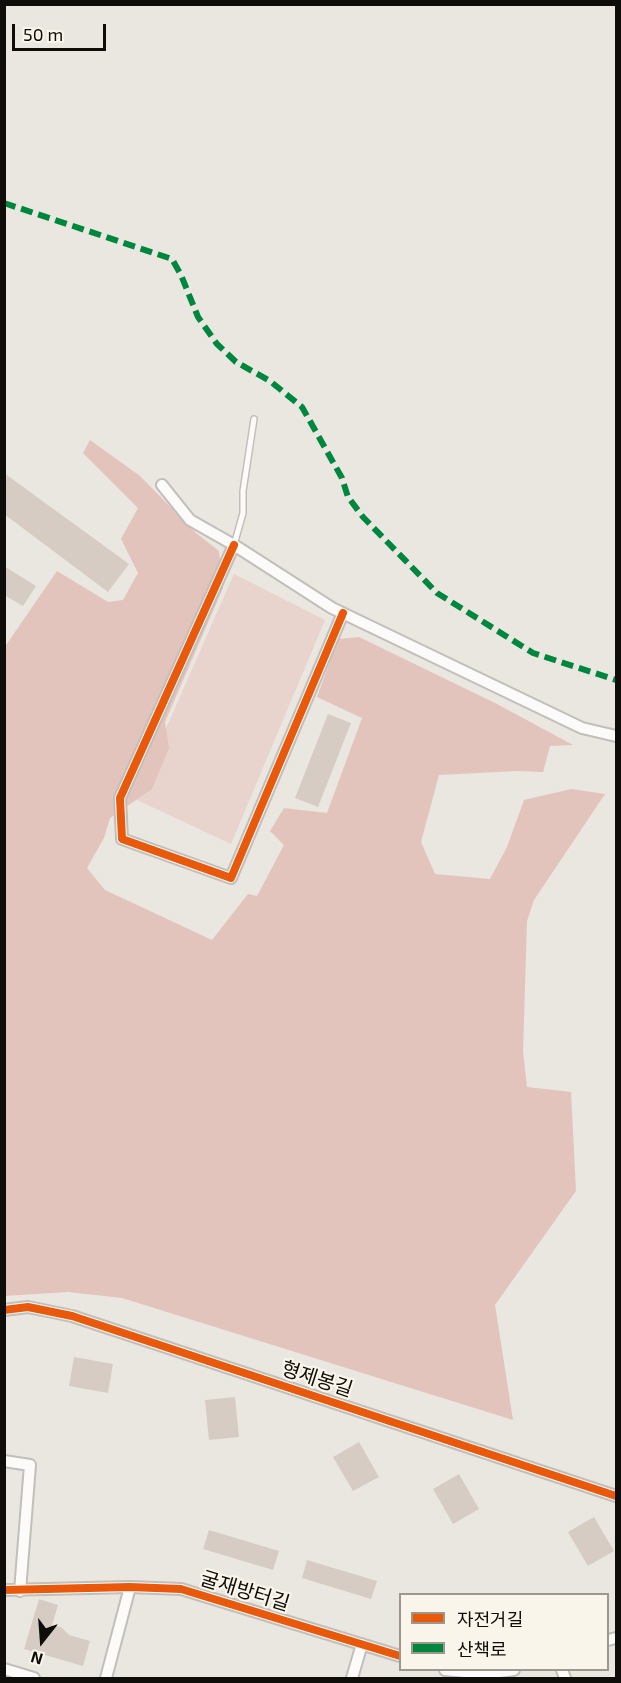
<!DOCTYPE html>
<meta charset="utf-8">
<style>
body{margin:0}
#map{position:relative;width:621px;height:1683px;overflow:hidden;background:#eae6e0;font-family:"Exo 2","Noto Sans KR",sans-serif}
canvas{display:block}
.frame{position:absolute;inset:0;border:6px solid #0f0d09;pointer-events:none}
.legend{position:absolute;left:399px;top:1593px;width:210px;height:78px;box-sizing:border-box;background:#faf5ea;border:2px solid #9c9890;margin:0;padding:8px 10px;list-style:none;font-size:18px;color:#0f0d09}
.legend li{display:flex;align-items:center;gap:12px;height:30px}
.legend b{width:30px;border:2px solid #9c9890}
.north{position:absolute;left:12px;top:1611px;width:60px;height:60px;-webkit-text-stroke:4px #faf5ea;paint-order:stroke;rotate:197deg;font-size:16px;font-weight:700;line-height:24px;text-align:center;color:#0f0d09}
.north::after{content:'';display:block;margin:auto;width:21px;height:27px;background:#0f0d09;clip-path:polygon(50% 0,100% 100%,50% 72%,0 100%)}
.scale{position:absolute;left:12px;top:24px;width:94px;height:27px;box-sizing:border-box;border:3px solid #0f0d09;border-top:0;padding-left:8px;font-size:18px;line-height:21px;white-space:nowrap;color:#0f0d09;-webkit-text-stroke:4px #faf5ea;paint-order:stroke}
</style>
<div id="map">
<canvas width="621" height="1683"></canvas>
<div class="frame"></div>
<ul class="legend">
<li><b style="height:8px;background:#e8590c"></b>자전거길</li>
<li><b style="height:8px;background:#00873e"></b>산책로</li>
</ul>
<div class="north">N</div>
<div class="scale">50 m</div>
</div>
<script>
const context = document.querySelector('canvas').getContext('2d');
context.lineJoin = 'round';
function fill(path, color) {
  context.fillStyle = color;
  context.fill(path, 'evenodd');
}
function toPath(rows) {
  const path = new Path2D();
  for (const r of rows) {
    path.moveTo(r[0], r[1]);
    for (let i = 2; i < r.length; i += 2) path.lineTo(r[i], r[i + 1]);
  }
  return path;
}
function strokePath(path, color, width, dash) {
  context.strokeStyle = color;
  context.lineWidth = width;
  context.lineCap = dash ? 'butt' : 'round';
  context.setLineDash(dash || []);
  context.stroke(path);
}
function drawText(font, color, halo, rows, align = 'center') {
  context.font = font + ' "Exo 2","Noto Sans KR",sans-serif';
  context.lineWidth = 4.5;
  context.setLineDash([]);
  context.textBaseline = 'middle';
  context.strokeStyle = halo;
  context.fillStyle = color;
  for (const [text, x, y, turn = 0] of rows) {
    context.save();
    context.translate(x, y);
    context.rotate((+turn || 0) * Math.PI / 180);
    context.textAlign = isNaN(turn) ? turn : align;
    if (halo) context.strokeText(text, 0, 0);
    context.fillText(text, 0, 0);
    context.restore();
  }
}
fill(toPath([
 [234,574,325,620,231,844,135,799]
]), '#e8d3cd');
fill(toPath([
 [90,440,140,476,196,533,219,551,223,588,165,722,169,748,152,789,110,818,104,838,87,868,105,890,212,940,248,894,257,896,284,845,270,831,284,808,327,813,362,718,317,697,338,639,359,637,497,704,573,745,550,746,543,772,517,771,439,775,421,842,435,874,490,879,507,847,524,800,571,789,605,794,534,900,527,921,523,1051,527,1087,571,1092,576,1191,495,1305,513,1420,122,1298,68,1292,5,1296,4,648,57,571,108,602,123,600,138,573,121,539,138,508,83,453]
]), '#e2c4bd');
fill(toPath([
 [4,473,129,564,108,592,4,514],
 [4,566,36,586,23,606,4,595],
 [328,714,351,723,318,807,295,798],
 [74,1357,113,1364,108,1393,69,1386],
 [235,1397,239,1437,209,1440,205,1400],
 [359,1442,379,1477,353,1491,333,1457],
 [459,1474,479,1509,453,1524,433,1489],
 [594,1517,614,1551,588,1566,568,1532],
 [209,1530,279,1551,273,1570,203,1549],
 [307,1560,377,1581,371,1599,302,1578],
 [39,1599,58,1605,52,1625,61,1627,69,1635,90,1641,83,1666,24,1649]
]), '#d6ccc4');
const lane = toPath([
 [234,545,243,513,243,491,254,419]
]);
const street = toPath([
 [162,485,190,520,234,545,332,608,582,728,616,736],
 [234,545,120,798,122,839,231,878,343,613],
 [4,1310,28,1307,72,1316,616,1496],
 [4,1461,30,1465,20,1591],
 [4,1590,130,1587,181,1589,400,1656],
 [608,1640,616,1638],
 [4,1669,34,1678],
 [445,1670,485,1674,514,1670],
 [562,1670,565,1678],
 [106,1678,130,1587],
 [352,1678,362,1644]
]);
strokePath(lane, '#c2bfbb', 8);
strokePath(street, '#c2bfbb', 14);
strokePath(lane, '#fcfbfa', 5);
strokePath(street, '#fcfbfa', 10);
strokePath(toPath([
 [4,203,172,259,181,275,198,317,217,344,236,362,270,381,302,407,342,478,348,497,363,517,437,593,533,653,616,680]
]), '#00873e', 6, [12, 6]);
strokePath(toPath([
 [234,545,120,798,122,839,231,878,343,613],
 [4,1310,28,1307,72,1316,616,1496],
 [4,1590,130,1587,181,1589,400,1656]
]), '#e8590c', 8);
drawText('20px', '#0f0d09', '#faf5ea', [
 ["형제봉길",317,1379,18],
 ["굴재방터길",245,1591,17]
]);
</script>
